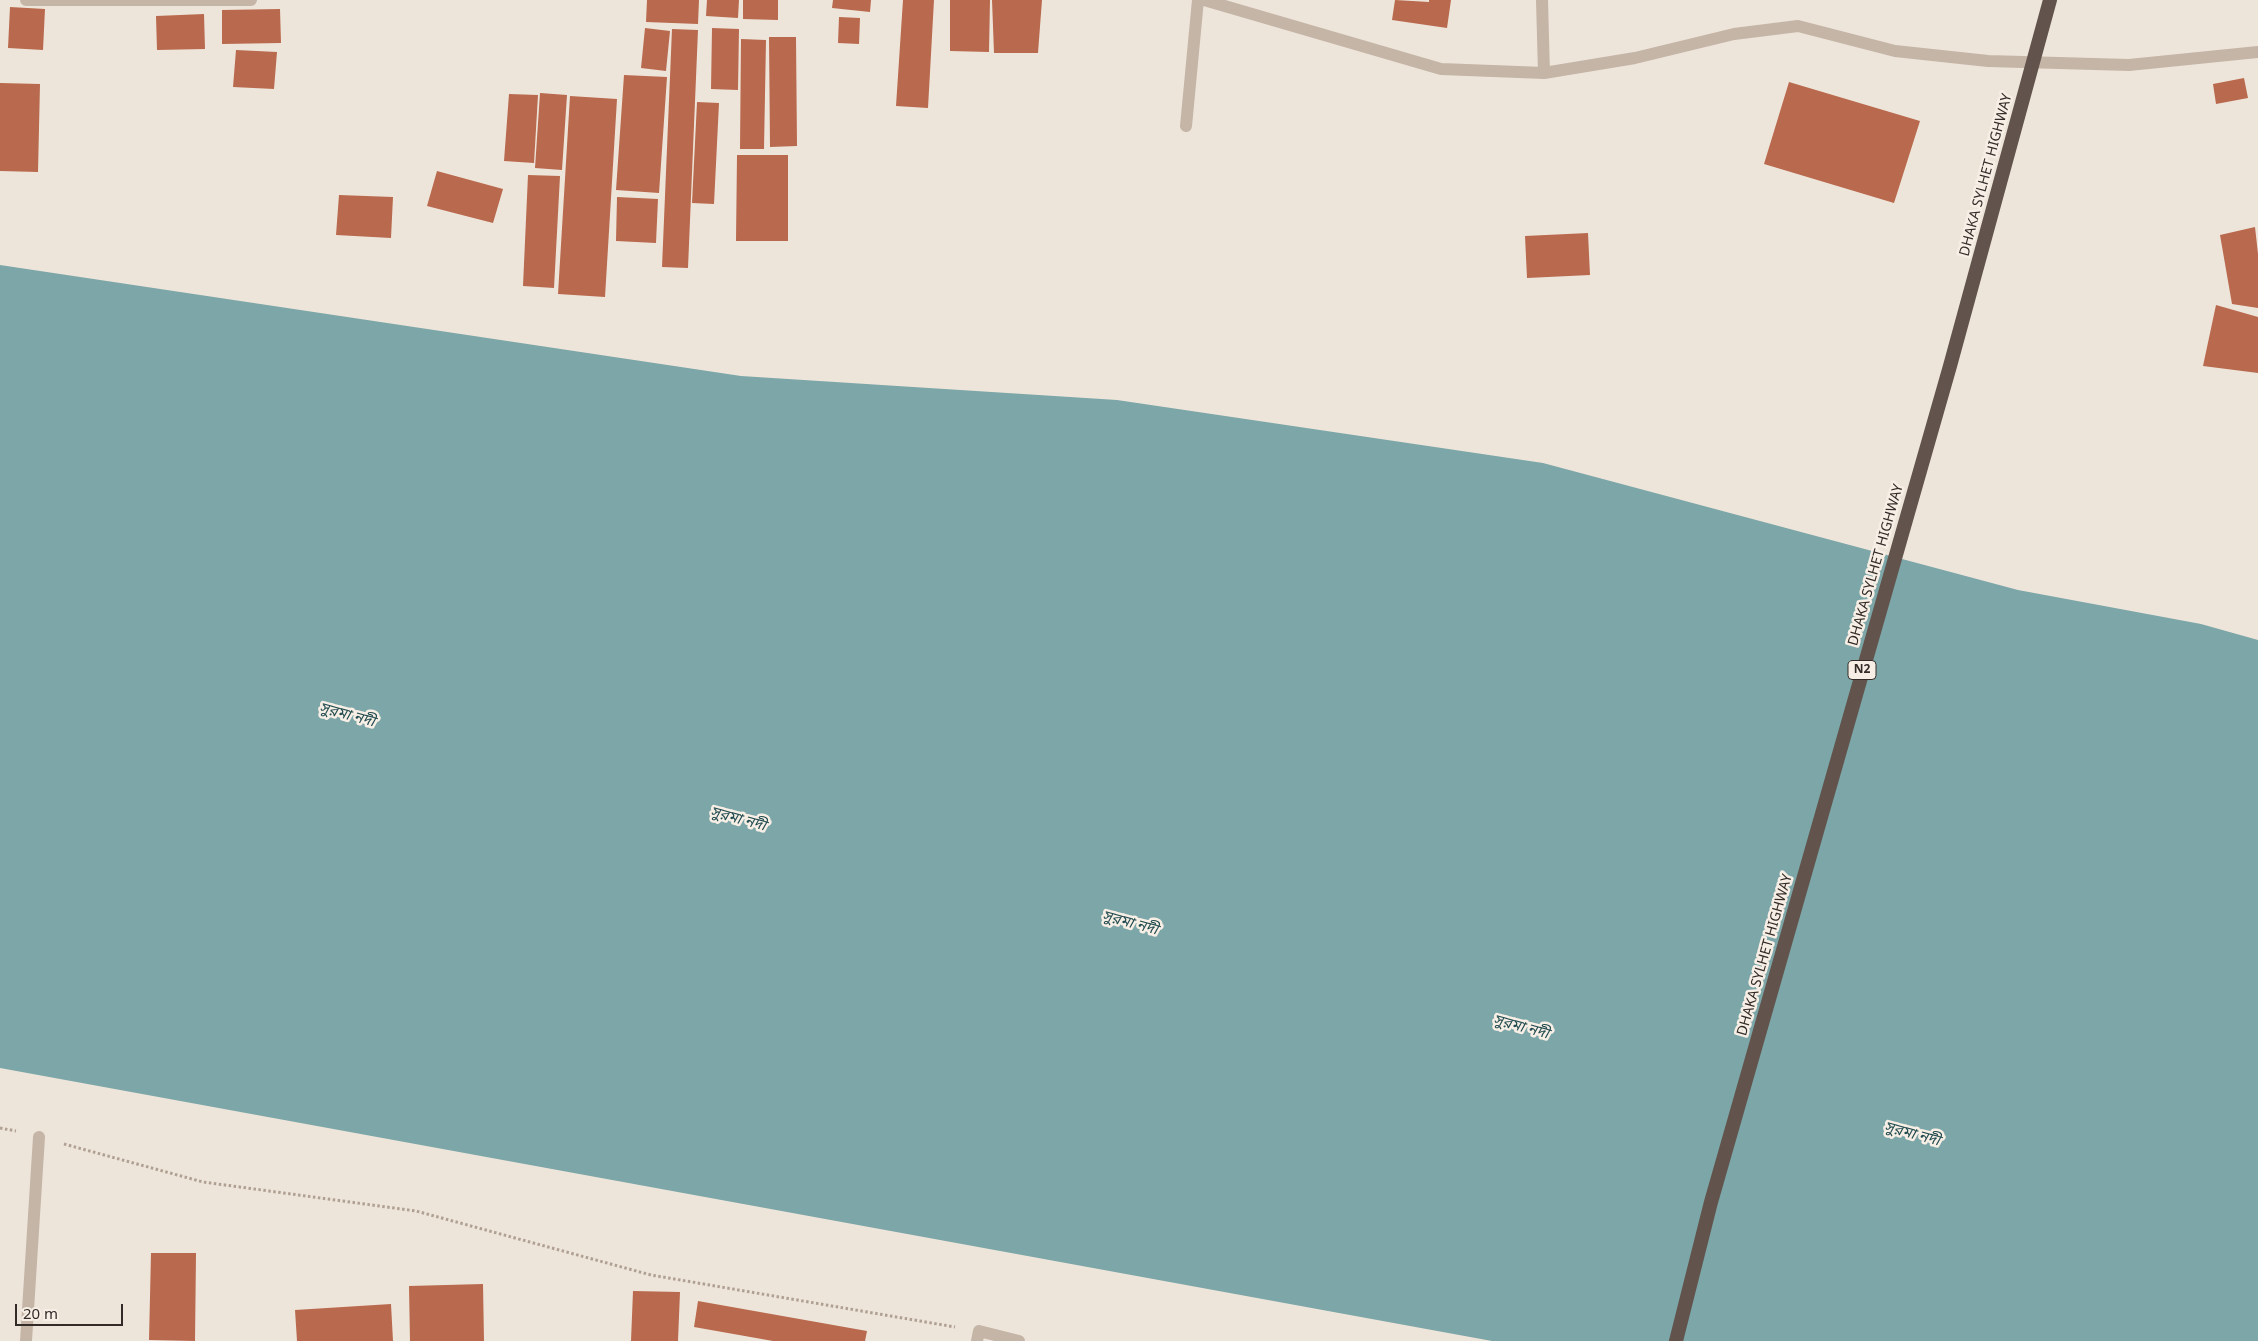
<!DOCTYPE html>
<meta charset="utf-8">
<style>
body{margin:0}
#map{position:relative;width:2258px;height:1341px;overflow:hidden;background:#eee5da;font-family:"Noto Sans",sans-serif}
canvas{display:block}
.scale{position:absolute;left:15px;top:1304px;width:108px;height:22px;box-sizing:border-box;border:2px solid #322b27;border-top:0;padding-left:6px;font-size:15px;line-height:18px;white-space:nowrap;color:#322b27;-webkit-text-stroke:4px #f7efe6;paint-order:stroke}
</style>
<div id="map">
<canvas width="2258" height="1341"></canvas>
<div class="scale">20 m</div>
</div>
<script>
const context = document.querySelector('canvas').getContext('2d');
context.lineJoin = 'round';
function fill(path, color) {
  context.fillStyle = color;
  context.fill(path, 'evenodd');
}
function toPath(rows) {
  const path = new Path2D();
  for (const r of rows) {
    path.moveTo(r[0], r[1]);
    for (let i = 2; i < r.length; i += 2) path.lineTo(r[i], r[i + 1]);
  }
  return path;
}
function strokePath(path, color, width, dash) {
  context.strokeStyle = color;
  context.lineWidth = width;
  context.lineCap = dash ? 'butt' : 'round';
  context.setLineDash(dash || []);
  context.stroke(path);
}
function drawText(font, color, halo, rows, align = 'center') {
  context.font = font + ' "Noto Sans","Noto Sans Bengali",sans-serif';
  context.lineWidth = 5;
  context.setLineDash([]);
  context.textBaseline = 'middle';
  context.strokeStyle = halo;
  context.fillStyle = color;
  for (const [text, x, y, turn = 0] of rows) {
    context.save();
    context.translate(x, y);
    context.rotate((+turn || 0) * Math.PI / 180);
    context.textAlign = isNaN(turn) ? turn : align;
    if (halo) context.strokeText(text, 0, 0);
    context.fillText(text, 0, 0);
    context.restore();
  }
}
fill(toPath([
 [0,265,741,376,1117,400,1543,463,2018,590,2201,624,2258,640,2258,1341,1492,1341,0,1068]
]), '#7ca6a8');
fill(toPath([
 [647,0,699,0,698,24,646,22],
 [707,0,739,0,738,18,706,16],
 [743,0,778,0,778,20,743,19],
 [833,0,871,0,870,12,832,8],
 [903,0,934,0,928,108,896,106],
 [950,0,990,0,989,52,950,51],
 [992,0,1042,0,1038,53,994,53],
 [1395,0,1429,2,1429,0,1451,0,1447,28,1392,20],
 [10,7,45,9,43,50,8,48],
 [280,9,281,43,222,44,222,10],
 [204,14,205,49,157,50,156,16],
 [839,17,860,18,859,44,838,43],
 [645,28,670,31,666,71,641,68],
 [712,28,739,29,738,90,711,89],
 [672,29,698,30,688,268,662,267],
 [769,37,796,37,797,146,770,147],
 [741,39,766,40,764,149,740,149],
 [236,50,277,52,274,89,233,87],
 [624,75,667,77,659,193,616,190],
 [2244,78,2248,98,2216,104,2213,84],
 [1789,82,1920,121,1894,203,1764,164],
 [0,83,40,84,38,172,0,171],
 [540,93,567,95,562,170,535,168],
 [509,94,538,95,534,163,504,161],
 [570,96,617,99,605,297,558,294],
 [697,102,719,103,714,204,692,203],
 [737,155,788,155,788,241,736,241],
 [437,171,503,189,493,223,427,206],
 [528,175,560,176,554,288,523,286],
 [339,195,393,197,391,238,336,235],
 [617,197,658,199,656,243,616,241],
 [2255,227,2258,254,2258,308,2232,304,2220,235],
 [1588,233,1590,275,1527,278,1525,236],
 [2216,305,2258,317,2258,373,2203,366],
 [151,1253,196,1253,195,1341,149,1340],
 [483,1284,484,1341,410,1341,409,1286],
 [633,1291,680,1292,678,1341,631,1341],
 [698,1301,867,1331,865,1341,773,1341,694,1327],
 [391,1304,393,1341,297,1341,295,1310]
]), '#b9694d');
strokePath(toPath([
 [0,1128,16,1131],
 [64,1144,203,1182,416,1211,651,1275,955,1327]
]), '#b0a092', 3, [2.5, 2.5]);
strokePath(toPath([
 [1186,126,1198,0]
]), '#c5b5a7', 12);
strokePath(toPath([
 [26,0,251,0],
 [1204,0,1441,69,1544,73,1635,58,1734,34,1798,26,1895,51,1988,61,2129,65,2258,52],
 [1542,0,1544,73],
 [26,1341,39,1137],
 [977,1341,979,1331,1019,1341]
]), '#c5b5a7', 12);
strokePath(toPath([
 [1676,1341,1711,1202,1950,366,2050,0]
]), '#62544c', 14);
for (const [x, y, w] of [
 [1862,670,28]
]) {
  const box = new Path2D();
  box.roundRect(x - w / 2, y - 9.5, w, 19, 4);
  context.fillStyle = '#f7efe6';
  context.fill(box);
  strokePath(box, '#322b27', 1);
}
drawText('bold 12px', '#322b27', null, [
 ["N2",1862,670]
]);
drawText('14px', '#322b27', '#f7efe6', [
 ["DHAKA SYLHET HIGHWAY",1986,175,-75],
 ["DHAKA SYLHET HIGHWAY",1876,565,-74],
 ["DHAKA SYLHET HIGHWAY",1765,955,-74]
]);
drawText('italic 15px', '#214b4f', '#f7efe6', [
 ["সুরমা নদী",347,715,15],
 ["সুরমা নদী",738,819,15],
 ["সুরমা নদী",1130,923,15],
 ["সুরমা নদী",1521,1027,15],
 ["সুরমা নদী",1912,1134,15]
]);
</script>
